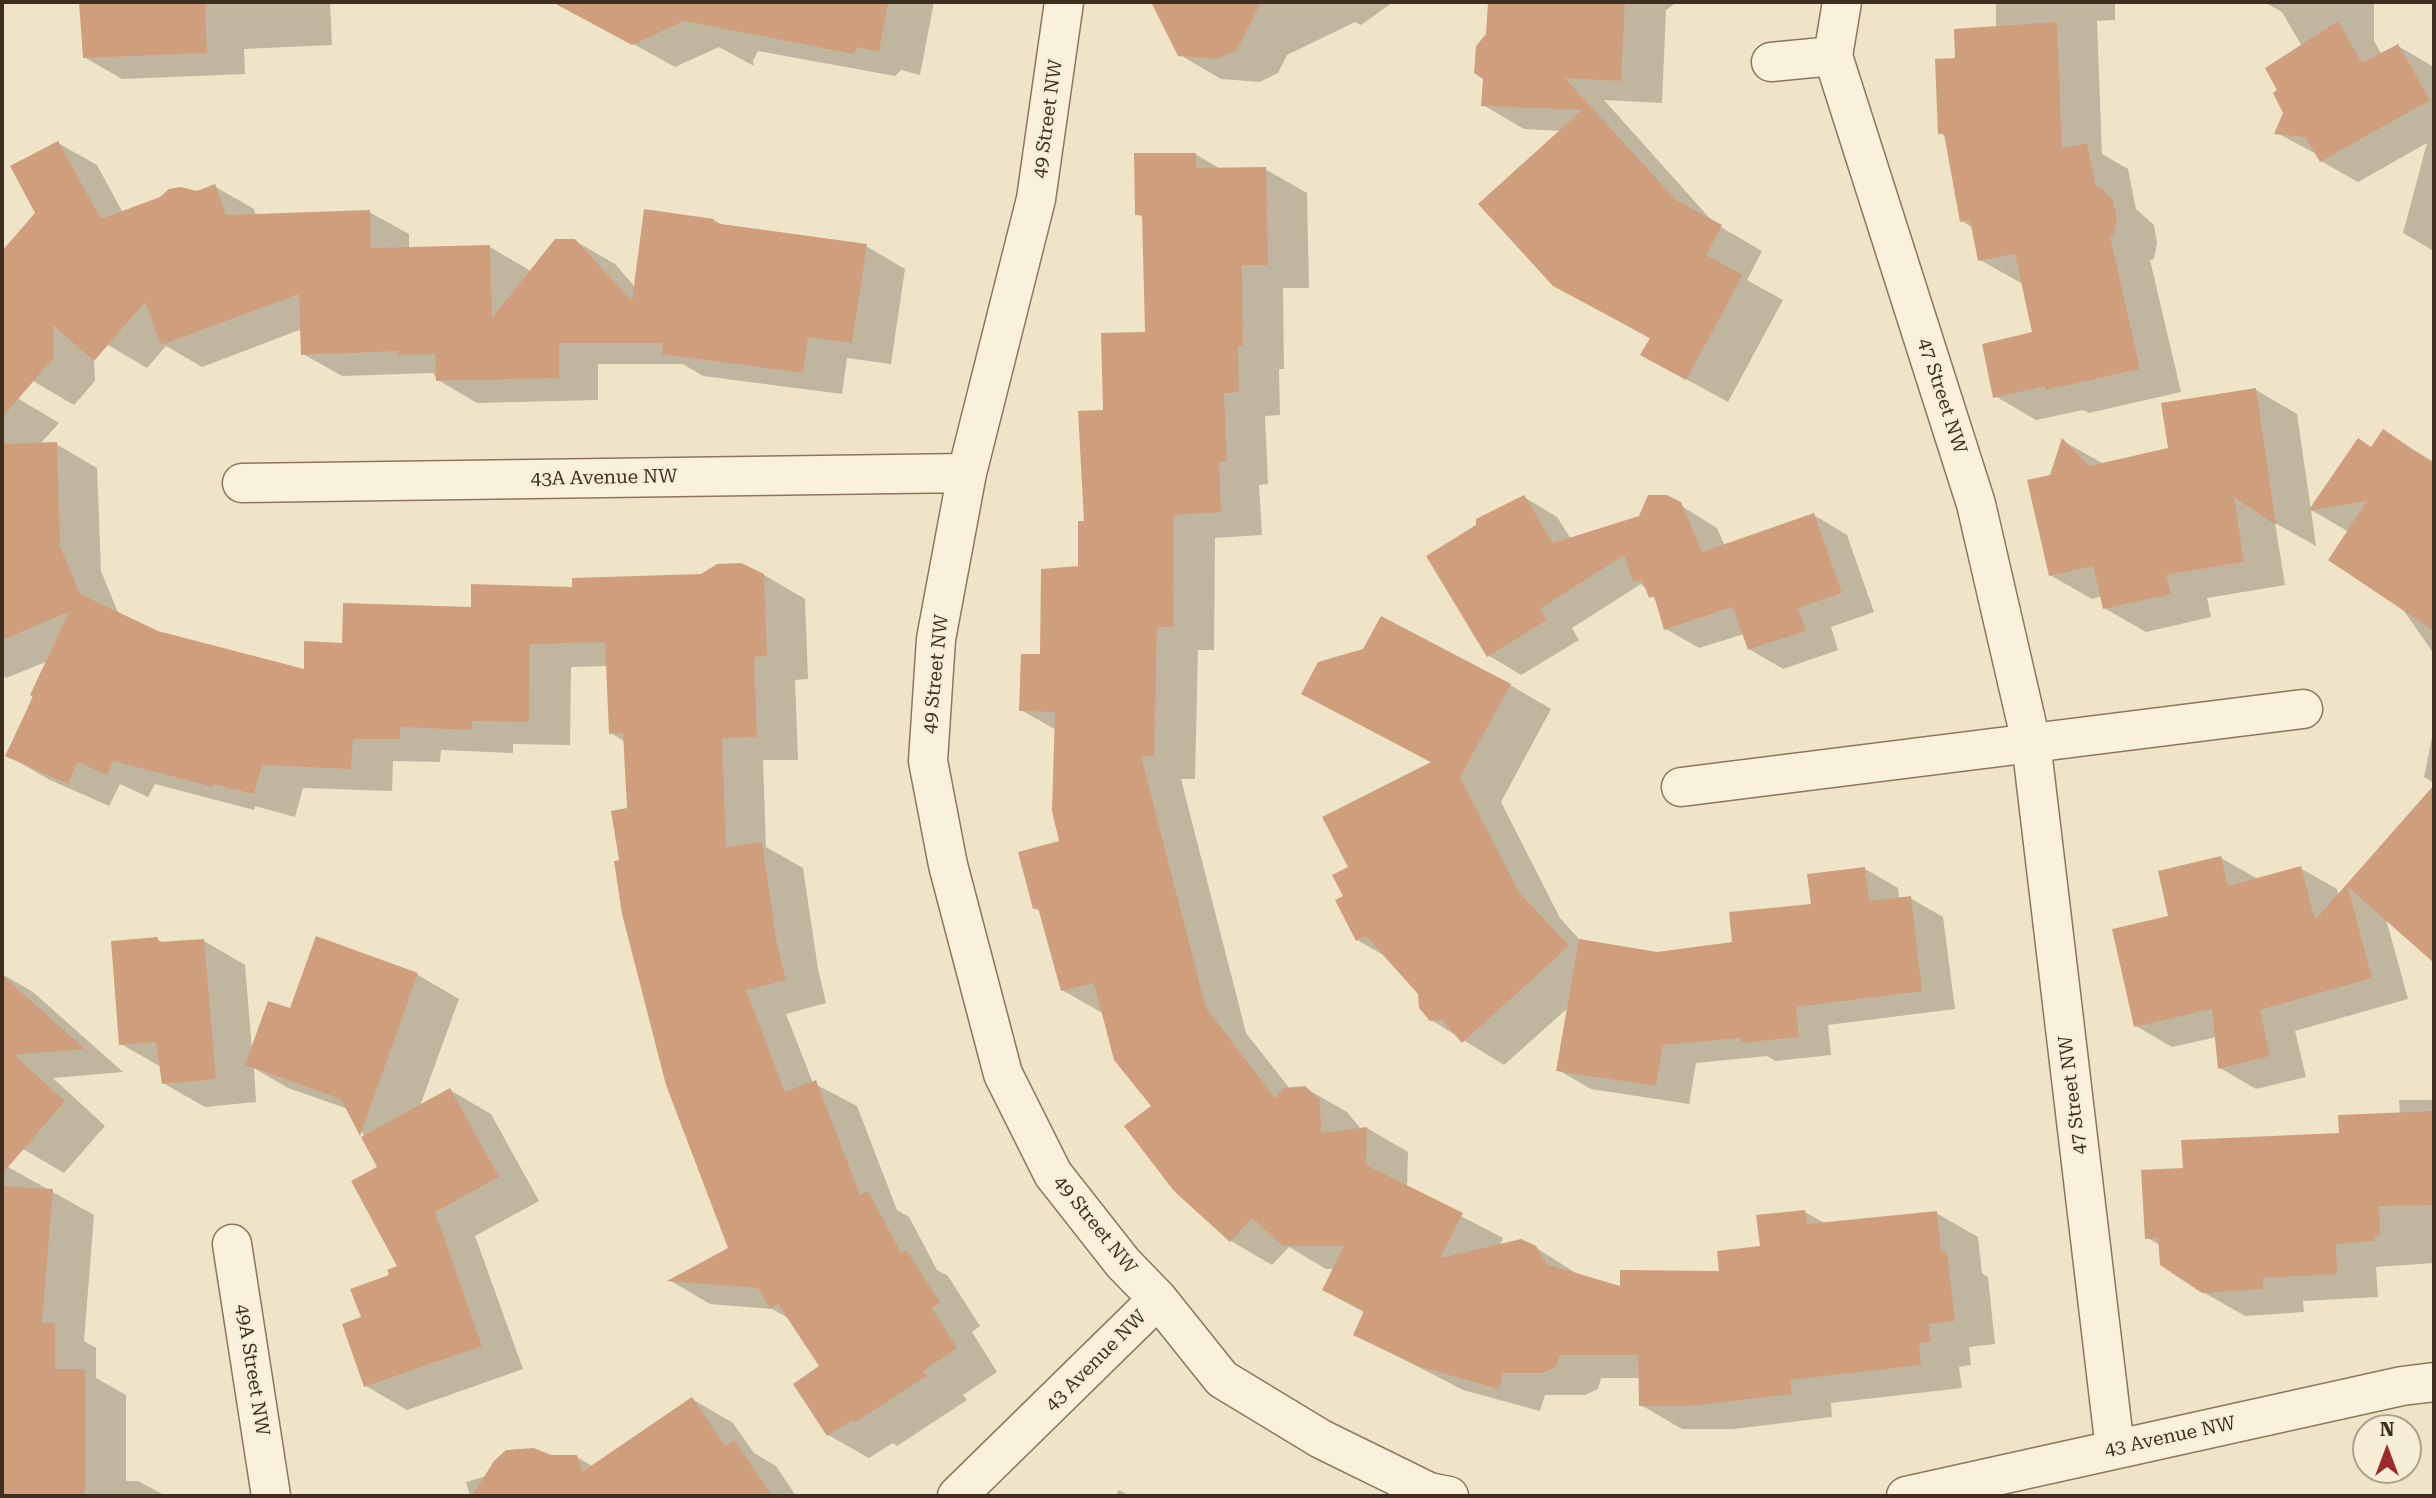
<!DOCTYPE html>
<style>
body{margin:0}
#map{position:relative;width:2436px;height:1498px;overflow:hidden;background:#f0e4c8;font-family:"Roboto Serif",serif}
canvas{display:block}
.frame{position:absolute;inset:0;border:4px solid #3d2e20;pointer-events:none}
.north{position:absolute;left:2352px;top:1414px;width:70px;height:70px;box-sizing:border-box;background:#f7eed8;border:2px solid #ada18e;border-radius:50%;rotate:0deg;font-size:19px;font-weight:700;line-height:28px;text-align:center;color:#3d2e20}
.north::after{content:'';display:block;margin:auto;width:24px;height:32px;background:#9e2a2b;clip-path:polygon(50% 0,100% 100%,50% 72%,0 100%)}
</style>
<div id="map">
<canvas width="2436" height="1498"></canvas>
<div class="frame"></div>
<div class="north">N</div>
</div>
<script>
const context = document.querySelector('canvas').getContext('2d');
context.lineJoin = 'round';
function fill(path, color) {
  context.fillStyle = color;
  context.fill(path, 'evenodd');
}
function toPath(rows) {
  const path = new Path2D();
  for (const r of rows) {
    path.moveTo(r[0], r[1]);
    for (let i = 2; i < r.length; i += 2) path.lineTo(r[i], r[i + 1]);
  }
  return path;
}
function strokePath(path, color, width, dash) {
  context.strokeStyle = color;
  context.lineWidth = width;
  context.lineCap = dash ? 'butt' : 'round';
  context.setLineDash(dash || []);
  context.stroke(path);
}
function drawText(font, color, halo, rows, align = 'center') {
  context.font = font + ' "Roboto Serif",serif';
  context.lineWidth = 5;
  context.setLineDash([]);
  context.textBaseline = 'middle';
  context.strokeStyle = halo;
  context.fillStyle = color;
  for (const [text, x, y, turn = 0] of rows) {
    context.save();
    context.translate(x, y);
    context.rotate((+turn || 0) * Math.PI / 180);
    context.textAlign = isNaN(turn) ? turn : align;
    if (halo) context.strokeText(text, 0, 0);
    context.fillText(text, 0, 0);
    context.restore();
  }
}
fill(toPath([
 [81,2,330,2,332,45,244,49,245,74,122,79,84,57],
 [600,2,934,2,920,75,901,70,895,76,758,51,753,61,754,66,719,47,675,67,590,20],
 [1153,2,1393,2,1361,25,1355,22,1287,55,1278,73,1260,82,1221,79,1180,55],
 [1490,2,1677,2,1666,10,1662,103,1604,100,1714,223,1762,251,1747,280,1783,300,1728,402,1684,378,1651,339,1554,285,1562,131,1524,129,1483,105],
 [1996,2,2115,2,2115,20,2097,21,2102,154,2128,169,2136,209,2154,225,2157,243,2154,259,2150,260,2181,392,2089,413,2083,410,2036,420,1995,396,2034,334,2023,284,1980,260,1973,228,1962,221,1946,137,1940,133,1957,60,1996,29],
 [2264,2,2374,2,2374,41,2382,55,2398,46,2434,67,2434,251,2403,233,2427,143,2358,182,2321,161,2318,155,2277,133,2285,113,2279,91,2303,48,2282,12],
 [58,143,97,165,123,213,214,186,254,209,256,215,369,212,409,234,409,249,490,247,529,270,529,274,575,241,615,264,635,287,714,220,724,226,866,246,905,269,891,364,847,358,842,394,703,376,683,364,598,364,598,400,477,403,438,380,433,373,342,376,303,354,302,329,202,367,166,346,147,368,108,345,12,167],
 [1195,154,1221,169,1265,169,1307,193,1309,288,1283,288,1284,369,1279,369,1280,415,1265,416,1268,484,1259,485,1262,535,1215,538,1214,650,1198,650,1195,779,1181,779,1246,1033,1290,1089,1305,1088,1347,1112,1361,1129,1367,1128,1408,1152,1407,1188,1503,1238,1499,1246,1535,1247,1579,1275,1622,1288,1721,1273,1762,1247,1805,1212,1826,1224,1936,1213,1978,1237,1982,1273,1988,1277,1995,1344,1969,1347,1971,1365,1959,1367,1962,1388,1831,1403,1832,1417,1734,1429,1682,1429,1641,1405,1641,1378,1601,1378,1598,1389,1585,1395,1545,1395,1540,1411,1463,1390,1355,1334,1365,1313,1324,1290,1335,1269,1326,1269,1289,1247,1272,1265,1231,1241,1175,1190,1153,1106,1104,1014,1062,990,1041,912,1034,908,1061,843,1056,730,1021,710,1079,568,1104,412,1147,334,1144,218,1137,214],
 [2,260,13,266,93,340,95,381,74,405,33,381,2,356],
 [2256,390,2297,414,2311,510,2373,448,2384,432,2434,462,2434,654,2349,532,2311,510,2316,546,2275,523,2285,585,2207,598,2211,617,2146,632,2104,608,2102,596,2092,599,2050,575,2051,476,2063,441,2104,464,2170,450],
 [19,399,59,423,40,444,56,444,97,468,101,571,119,615,158,633,305,671,344,644,472,609,574,589,764,575,805,599,808,679,795,680,798,760,763,760,766,847,803,868,818,969,826,1003,786,1014,813,1083,857,1106,897,1210,909,1217,937,1270,948,1276,980,1326,972,1332,997,1372,963,1395,967,1400,897,1446,893,1443,869,1458,828,1435,822,1367,790,1319,772,1309,710,1304,671,1281,730,1249,621,862,629,810,625,742,611,733,608,666,571,667,570,745,513,744,513,753,441,750,440,762,393,761,392,791,303,788,295,817,255,806,254,810,155,784,148,797,120,784,109,806,48,779,7,755,48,661,6,678,2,675,2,400],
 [1524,497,1557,517,1571,539,1641,517,1667,497,1717,528,1725,546,1814,515,1847,535,1874,612,1831,627,1838,650,1783,669,1749,649,1744,634,1699,648,1666,629,1656,600,1641,584,1572,628,1579,640,1521,675,1488,655],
 [1510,685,1551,709,1501,802,1560,918,1581,941,1657,954,1734,944,1813,906,1865,869,1898,888,1899,899,1910,898,1943,917,1955,1009,1828,1025,1831,1055,1775,1061,1767,1056,1696,1063,1689,1104,1591,1089,1558,1070,1569,1007,1504,1065,1431,1020,1420,993,1387,957,1357,940,1345,897,1350,868,1432,763,1304,694],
 [2434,727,2434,783,2424,777],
 [2415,809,2434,820,2434,961,2386,919,2408,999,2295,1031,2306,1077,2256,1089,2220,1068,2217,1037,2172,1047,2136,1026,2170,917,2221,858,2258,879,2300,868,2337,889,2339,896],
 [157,939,165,944,204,941,245,965,252,1049,291,1011,317,939,418,975,459,999,420,1106,450,1090,491,1114,539,1201,475,1236,523,1369,407,1410,366,1386,363,1318,399,1267,379,1168,365,1137,348,1109,288,1088,254,1068,256,1102,205,1107,163,1083,161,1067,121,1044],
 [2,974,33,992,123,1072,53,1078,105,1126,64,1173,23,1149,2,1130],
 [2434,1096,2434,1263,2376,1267,2378,1297,2303,1301,2304,1312,2245,1316,2203,1292,2160,1245,2147,1238,2185,1169,2341,1134,2400,1114,2399,1100,2431,1100],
 [2,1167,8,1167,94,1215,84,1341,96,1348,96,1378,126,1395,126,1481,138,1481,166,1496,2,1496],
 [692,1399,733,1423,754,1453,776,1466,796,1496,470,1496,466,1482,550,1457,577,1457,594,1467],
 [1119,1490,1130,1496,1115,1496]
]), '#0003');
fill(toPath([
 [79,2,205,2,207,53,83,58],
 [552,2,888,2,879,52,859,47,853,54,684,21,632,45],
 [1151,2,1261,2,1237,50,1218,59,1178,56],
 [1488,2,1625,2,1621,81,1565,78,1676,200,1722,225,1706,255,1743,275,1686,380,1640,355,1650,338,1553,286,1478,204,1582,110,1481,106,1483,79,1474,73,1476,46,1486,34],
 [2338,21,2362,63,2398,44,2430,100,2320,162,2305,137,2274,134,2283,113,2273,93,2277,90,2265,68],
 [2057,22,2062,148,2087,143,2096,187,2100,187,2113,200,2117,219,2113,236,2110,236,2140,369,2046,390,2046,386,1993,398,1982,344,2032,332,2015,254,1978,261,1970,220,1960,222,1944,134,1938,134,1935,59,1955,58,1954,29],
 [58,141,101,219,160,197,169,189,181,187,197,191,215,184,226,215,370,210,371,248,490,245,492,318,555,239,575,239,632,301,644,209,714,219,714,223,867,244,852,343,808,337,803,373,662,354,663,343,559,343,559,378,436,381,435,354,398,355,398,351,301,355,299,294,161,345,145,302,94,361,53,325,54,357,2,418,2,251,35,213,10,166],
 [1134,153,1196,153,1196,168,1266,167,1268,265,1242,265,1243,346,1238,346,1239,392,1224,393,1227,461,1219,462,1221,512,1174,515,1173,627,1157,627,1154,757,1141,756,1206,1008,1275,1098,1284,1088,1305,1086,1320,1100,1321,1133,1367,1127,1366,1165,1463,1213,1440,1258,1521,1239,1536,1246,1546,1264,1620,1286,1620,1270,1719,1271,1717,1251,1760,1246,1756,1215,1805,1210,1807,1224,1937,1211,1941,1252,1947,1251,1955,1321,1929,1324,1931,1342,1919,1343,1921,1365,1790,1380,1792,1394,1691,1406,1639,1406,1638,1355,1560,1355,1557,1366,1543,1373,1503,1373,1499,1389,1420,1367,1353,1335,1364,1311,1322,1290,1344,1246,1283,1246,1252,1218,1230,1242,1174,1191,1124,1126,1151,1106,1114,1060,1094,983,1061,991,1038,908,1033,909,1018,852,1059,841,1052,811,1055,712,1019,711,1021,654,1040,654,1041,569,1078,566,1078,521,1084,521,1078,411,1103,410,1101,333,1145,332,1142,215,1135,215],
 [2256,388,2276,525,2234,497,2244,562,2166,575,2171,594,2103,609,2093,566,2049,576,2027,480,2050,475,2062,438,2089,466,2168,448,2161,403],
 [2383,429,2434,464,2434,631,2328,560,2367,501,2308,511,2358,438,2371,447],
 [57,442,60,546,80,594,158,631,304,669,304,641,342,643,343,603,471,607,471,584,572,587,572,578,701,574,717,564,741,563,764,574,767,656,754,657,757,737,722,738,726,847,762,842,777,944,786,980,746,990,785,1092,816,1080,860,1195,868,1191,901,1253,906,1250,940,1302,932,1308,957,1348,923,1371,927,1376,854,1423,852,1420,827,1436,793,1384,819,1366,778,1304,770,1309,758,1288,667,1281,728,1248,666,1085,622,914,614,861,619,860,611,811,627,808,623,733,609,734,605,642,530,644,529,722,472,721,472,730,400,727,400,739,353,739,351,769,262,765,254,794,214,784,213,787,113,761,107,775,78,762,68,784,5,756,33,697,30,695,69,612,2,640,2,444],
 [1524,495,1553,543,1639,516,1648,495,1667,495,1681,502,1702,552,1814,513,1842,593,1798,608,1806,631,1748,650,1733,607,1664,630,1654,596,1649,598,1642,579,1633,582,1624,555,1540,609,1547,620,1487,657,1426,556,1476,525,1476,519],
 [1381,616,1511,684,1460,777,1519,892,1569,946,1462,1043,1442,1020,1430,1021,1419,1008,1418,994,1366,936,1356,941,1335,900,1343,896,1332,875,1348,867,1322,817,1431,762,1301,694,1318,662,1363,649],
 [2434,785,2434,963,2348,887,2372,978,2260,1010,2270,1056,2218,1069,2212,1009,2134,1027,2112,929,2168,916,2158,871,2221,856,2228,886,2301,866,2315,920],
 [1865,867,1869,901,1911,896,1922,991,1796,1007,1799,1037,1741,1043,1741,1038,1663,1045,1656,1086,1556,1071,1579,939,1657,952,1732,942,1729,912,1811,904,1807,874],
 [316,936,418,973,360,1136,341,1099,245,1065,268,1001,290,1008],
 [158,937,158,942,204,939,216,1079,162,1084,156,1042,119,1045,111,941],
 [2,975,85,1049,14,1055,65,1101,2,1174],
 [450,1088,499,1177,435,1212,482,1346,364,1387,342,1324,361,1317,350,1289,389,1275,387,1270,397,1266,351,1181,377,1167,361,1137],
 [2434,1111,2434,1205,2379,1206,2380,1235,2375,1236,2375,1241,2336,1244,2337,1274,2263,1278,2263,1289,2202,1293,2160,1265,2158,1238,2145,1239,2141,1170,2183,1168,2181,1140,2339,1133,2338,1115],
 [2,1186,53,1189,42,1323,55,1323,55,1369,85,1369,85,1496,2,1496],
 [692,1397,725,1446,734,1440,772,1496,472,1496,494,1461,506,1450,534,1448,551,1455,577,1455,582,1472]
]), '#cf9f7d');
const minor = toPath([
 [1064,2,1036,199,967,473,936,639,928,761,948,865,1003,1074,1053,1174,1123,1263,1158,1299],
 [1842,2,1833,56,1976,504,2031,742,2115,1449],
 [1771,62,1833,56],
 [242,483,967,473],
 [1681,787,2303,709],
 [232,1244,271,1496],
 [957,1496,1158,1299,1222,1379,1321,1439,1429,1492,1449,1496],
 [1906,1496,2402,1386,2434,1382]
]);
strokePath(minor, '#8d765c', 41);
strokePath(minor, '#faf1dc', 38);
drawText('19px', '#3d2e20', '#f7eed8', [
 ["49 Street NW",1048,119,-82],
 ["47 Street NW",1942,396,72],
 ["43A Avenue NW",604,478,-1],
 ["49 Street NW",936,674,-84],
 ["47 Street NW",2073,1095,-97],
 ["49 Street NW",1095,1225,51],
 ["43 Avenue NW",1096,1361,-45],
 ["49A Street NW",252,1370,81],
 ["43 Avenue NW",2170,1437,-12]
]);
</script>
